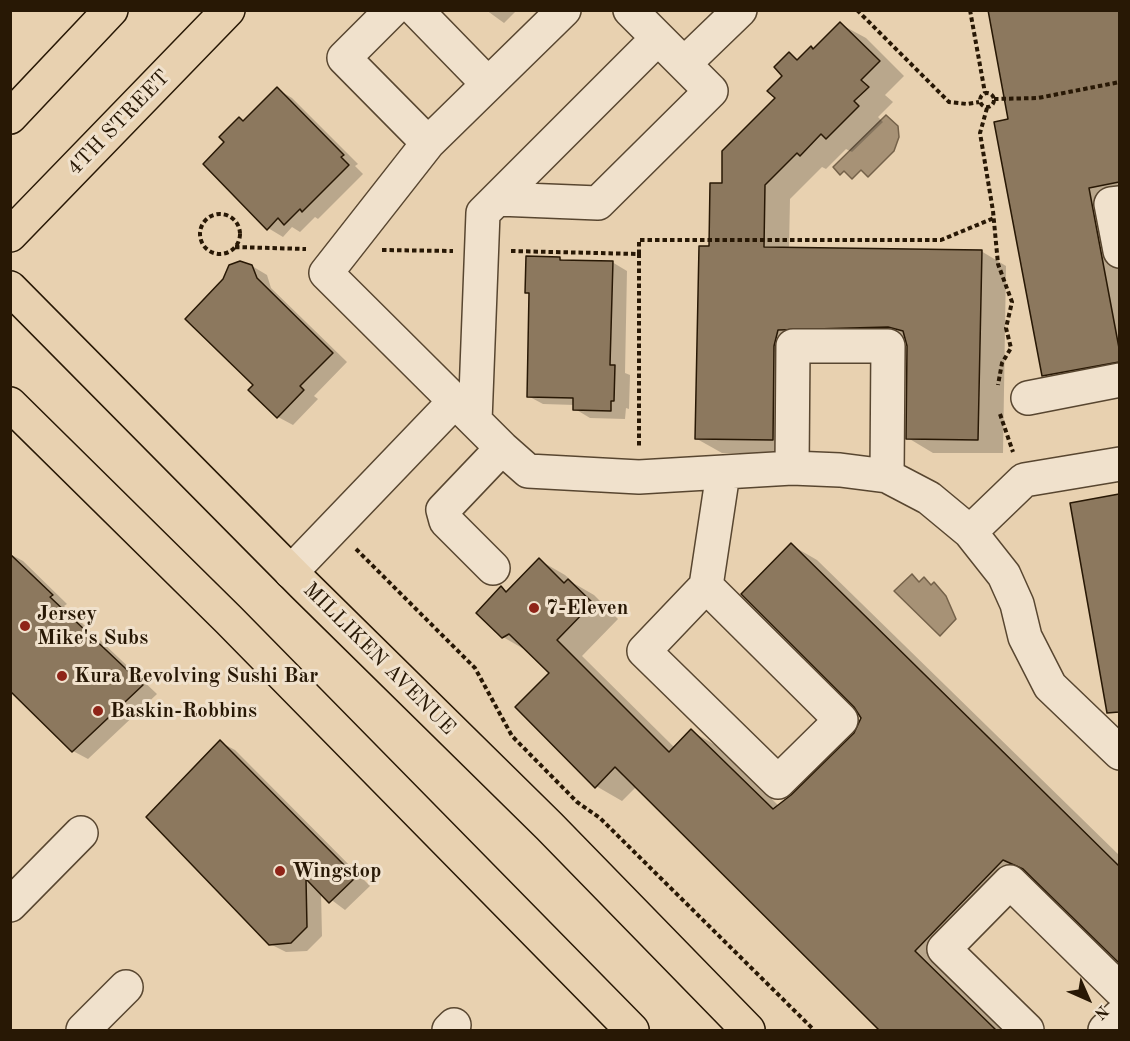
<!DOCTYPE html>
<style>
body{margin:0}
#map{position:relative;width:1130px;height:1041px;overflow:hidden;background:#e8d1b0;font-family:"Old Standard TT",serif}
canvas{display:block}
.frame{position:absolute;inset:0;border:12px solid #281805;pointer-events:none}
.north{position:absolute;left:1058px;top:969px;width:60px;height:60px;-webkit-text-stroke:4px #f0e1cc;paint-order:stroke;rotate:135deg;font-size:16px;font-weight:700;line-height:24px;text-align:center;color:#281805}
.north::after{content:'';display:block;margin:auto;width:21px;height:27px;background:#281805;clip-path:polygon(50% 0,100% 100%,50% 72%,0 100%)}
</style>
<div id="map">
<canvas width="1130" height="1041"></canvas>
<div class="frame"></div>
<div class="north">N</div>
</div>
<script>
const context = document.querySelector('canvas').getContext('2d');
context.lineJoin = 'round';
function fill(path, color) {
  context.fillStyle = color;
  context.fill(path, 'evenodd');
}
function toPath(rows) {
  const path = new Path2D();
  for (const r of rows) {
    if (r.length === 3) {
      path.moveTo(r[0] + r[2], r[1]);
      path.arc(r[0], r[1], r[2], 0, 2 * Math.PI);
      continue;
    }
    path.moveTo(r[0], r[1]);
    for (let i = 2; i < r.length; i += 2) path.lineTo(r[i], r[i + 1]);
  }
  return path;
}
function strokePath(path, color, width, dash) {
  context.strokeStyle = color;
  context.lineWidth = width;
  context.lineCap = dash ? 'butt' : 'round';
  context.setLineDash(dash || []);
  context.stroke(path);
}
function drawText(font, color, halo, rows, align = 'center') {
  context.font = font + ' "Old Standard TT",serif';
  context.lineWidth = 6;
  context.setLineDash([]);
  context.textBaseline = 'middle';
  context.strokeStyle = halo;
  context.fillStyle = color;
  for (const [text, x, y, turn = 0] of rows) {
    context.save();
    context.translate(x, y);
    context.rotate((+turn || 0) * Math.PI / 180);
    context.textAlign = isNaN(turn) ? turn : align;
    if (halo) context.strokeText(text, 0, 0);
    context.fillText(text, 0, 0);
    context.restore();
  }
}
const water = toPath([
 [886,115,898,126,899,137,894,151,868,177,861,170,852,179,844,171,840,175,833,167,886,115],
 [912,574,919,582,924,577,931,585,934,582,946,596,956,619,940,636,894,591,912,574]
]);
fill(water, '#a79276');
strokePath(water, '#746149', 1.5);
fill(toPath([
 [486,10,517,10,504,23],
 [990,10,1120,10,1120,382,1070,391,1043,375,1010,120],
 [840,24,866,38,904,76,885,95,893,102,878,117,883,122,852,152,846,149,826,169,822,167,790,199,789,248,981,251,1006,266,1003,453,933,453,908,438,907,341,803,343,798,454,722,453,697,439,711,247,723,184,777,98,789,54,799,60,814,50],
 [277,89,292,98,358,164,355,166,363,174,318,219,315,217,300,232,292,227,283,237,268,228,226,142,239,118,244,121],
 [560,258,566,262,612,262,627,271,625,373,630,375,629,409,626,408,625,419,590,418,575,409,575,405,543,404,528,396,531,294,526,292],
 [252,266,267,275,271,288,347,362,314,396,318,399,293,425,278,417,255,385],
 [1120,496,1120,697,1105,689,1072,504],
 [791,545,817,560,1120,856,1120,961,1030,874,940,966,1006,1030,883,1030,637,786,622,801,596,786,551,673,529,652,503,637,501,588,508,592,539,560,565,575,575,584,594,595,618,619,582,656,675,748,691,731,717,746,779,806,792,797,855,734,863,718],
 [10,554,23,561,67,604,64,606,157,694,88,759,73,751,10,689],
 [220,742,235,750,370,886,345,910,321,892,322,936,307,951,286,952,270,944]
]), '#0003');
const building = toPath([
 [988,10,1119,10,1119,182,1089,188,1119,348,1119,362,1042,376,994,122,1008,119,988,10],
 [840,22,880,61,861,80,869,87,854,101,859,106,826,139,821,134,800,156,797,153,765,185,764,247,982,250,978,440,906,439,907,346,903,331,888,327,778,330,774,346,773,440,695,439,699,246,709,246,710,183,722,183,722,151,775,98,767,91,782,76,774,67,789,52,797,60,811,46,813,49,840,22],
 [277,87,344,155,341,157,349,165,302,212,300,209,284,225,278,218,267,230,203,164,224,142,219,137,239,117,243,121,277,87],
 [526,256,560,257,560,260,613,261,610,365,615,365,614,401,611,401,611,411,573,410,573,398,527,397,529,293,525,293,526,256],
 [240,261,252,265,257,278,333,353,300,386,304,390,277,418,248,390,253,385,185,319,223,279,229,265,240,261],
 [1119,494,1119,712,1107,713,1070,503,1119,494],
 [791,543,1119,866,1119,963,1023,869,1003,860,915,951,996,1030,879,1030,615,767,595,788,515,707,549,673,509,634,502,638,476,613,501,586,506,592,539,558,564,583,568,579,593,603,557,640,669,752,691,729,773,809,791,795,854,733,861,718,854,707,741,594,791,543],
 [10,554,53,595,50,597,143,685,72,752,10,691,10,554],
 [220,740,356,877,329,903,306,879,307,927,291,943,269,945,146,817,220,740]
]);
fill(building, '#8c785e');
strokePath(building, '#281805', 1.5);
const minor = toPath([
 [392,10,344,58,428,143],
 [416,10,488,84],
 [564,10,428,143,326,273,502,448,528,471,639,477,792,468,840,470,887,476,929,498,970,532,1004,575,1017,604,1025,637,1050,686,1120,753],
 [684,64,740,10],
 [498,199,598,203,711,91,630,10],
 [1120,203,1111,204,1120,251],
 [1028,398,1120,380],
 [475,421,483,213,658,38],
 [792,468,793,346,888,346,887,476],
 [970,532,1024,480,1120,464],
 [493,568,446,521,443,510,502,448],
 [291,572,455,401],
 [706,586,644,651,778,782,841,720,706,586,723,473],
 [10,905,81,833],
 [83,1030,126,987],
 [449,1030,454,1025],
 [1027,1030,944,949,1010,882,1120,990],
 [1105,1030,1120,1016]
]);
const major = toPath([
 [10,117,111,10],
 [10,235,228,10],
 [10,288,304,585,549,826,748,1030],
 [10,404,229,620,632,1030]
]);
strokePath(minor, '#584630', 36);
strokePath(major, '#281805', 36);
strokePath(toPath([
 [857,10,949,102,967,104,979,102],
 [970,10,985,93],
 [987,100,7],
 [994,99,1038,98,1120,82],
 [987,108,980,133,993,211,998,264,1012,302,1006,328,1011,348,1002,363,998,385],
 [220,234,20],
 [235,247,306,249],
 [382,250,453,251],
 [511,251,639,254,639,446],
 [639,254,639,240,941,240,994,218],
 [1000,414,1013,452],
 [356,549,475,668,512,736,577,802,600,818,814,1030]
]), '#281805', 4, [4.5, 3]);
strokePath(minor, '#f0e1cc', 33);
strokePath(major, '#e8d1b0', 33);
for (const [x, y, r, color] of [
 [534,608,6,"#8f2418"],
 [25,626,6,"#8f2418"],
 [62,676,6,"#8f2418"],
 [98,711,6,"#8f2418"],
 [280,871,6,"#8f2418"]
]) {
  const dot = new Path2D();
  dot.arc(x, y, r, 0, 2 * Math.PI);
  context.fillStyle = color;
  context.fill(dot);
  strokePath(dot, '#f0e1cc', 2);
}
drawText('21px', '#281805', '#f0e1cc', [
 ["4TH STREET",119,123,-46],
 ["MILLIKEN AVENUE",379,659,45]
]);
drawText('bold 21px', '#281805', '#f0e1cc', [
 ["7-Eleven",546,608],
 ["Jersey",37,614],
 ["Mike's Subs",37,638],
 ["Kura Revolving Sushi Bar",74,676],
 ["Baskin-Robbins",110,711],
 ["Wingstop",292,871]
], 'left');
</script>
